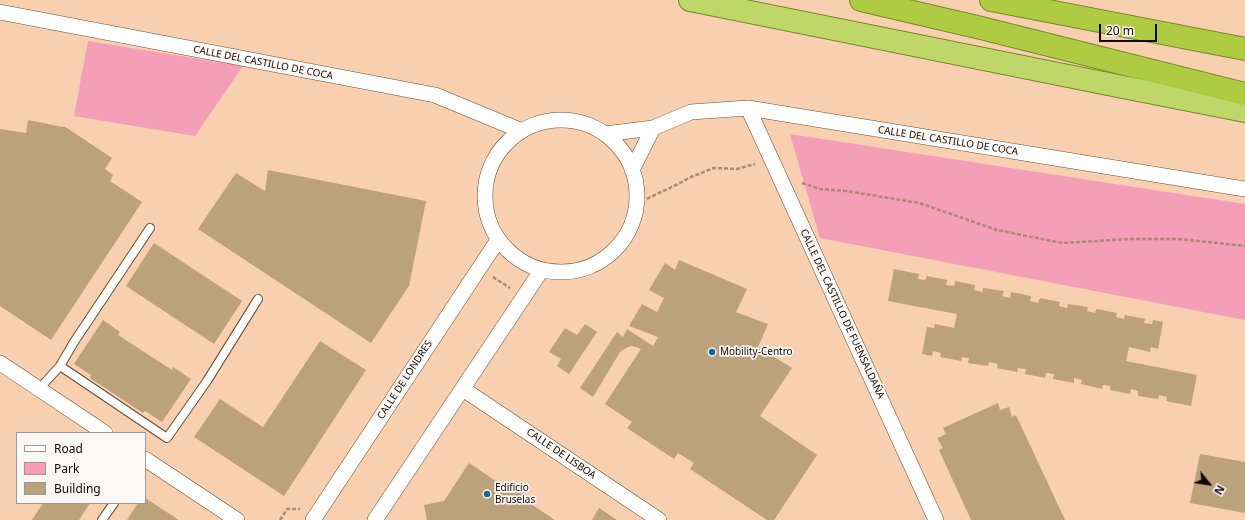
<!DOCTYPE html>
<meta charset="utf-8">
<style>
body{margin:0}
#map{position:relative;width:1245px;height:520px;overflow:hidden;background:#f8cfaf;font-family:"Noto Sans",sans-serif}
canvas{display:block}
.legend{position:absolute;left:16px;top:432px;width:130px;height:72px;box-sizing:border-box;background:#fcf8f5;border:1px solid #a09893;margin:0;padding:5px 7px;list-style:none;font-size:12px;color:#150801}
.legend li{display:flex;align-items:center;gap:8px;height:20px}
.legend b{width:20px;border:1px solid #a09893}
.north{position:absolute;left:1189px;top:464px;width:40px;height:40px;-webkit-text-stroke:3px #fcf8f5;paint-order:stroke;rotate:120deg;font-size:11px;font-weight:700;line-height:16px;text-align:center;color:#150801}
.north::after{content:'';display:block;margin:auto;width:14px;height:18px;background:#150801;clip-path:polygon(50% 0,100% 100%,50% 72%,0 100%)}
.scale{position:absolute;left:1099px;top:24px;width:58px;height:18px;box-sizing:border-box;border:2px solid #150801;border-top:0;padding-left:5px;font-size:12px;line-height:14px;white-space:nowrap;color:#150801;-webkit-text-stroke:3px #fcf8f5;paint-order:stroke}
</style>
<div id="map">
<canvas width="1245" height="520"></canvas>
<ul class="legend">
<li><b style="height:5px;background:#fff"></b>Road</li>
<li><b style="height:11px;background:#f49eb8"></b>Park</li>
<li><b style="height:11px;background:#bba27a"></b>Building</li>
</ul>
<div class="north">N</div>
<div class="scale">20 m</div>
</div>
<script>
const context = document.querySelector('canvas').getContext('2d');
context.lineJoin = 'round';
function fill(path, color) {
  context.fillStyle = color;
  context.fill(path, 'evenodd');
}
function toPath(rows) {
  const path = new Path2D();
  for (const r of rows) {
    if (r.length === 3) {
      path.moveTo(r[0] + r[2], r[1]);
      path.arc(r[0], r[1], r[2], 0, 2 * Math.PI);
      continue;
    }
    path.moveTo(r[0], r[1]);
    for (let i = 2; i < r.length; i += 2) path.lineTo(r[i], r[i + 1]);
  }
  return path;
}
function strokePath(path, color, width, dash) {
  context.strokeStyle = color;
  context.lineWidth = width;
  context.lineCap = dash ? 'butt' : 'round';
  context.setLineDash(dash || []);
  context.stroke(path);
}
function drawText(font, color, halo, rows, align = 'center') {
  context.font = font + ' "Noto Sans",sans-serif';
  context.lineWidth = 3.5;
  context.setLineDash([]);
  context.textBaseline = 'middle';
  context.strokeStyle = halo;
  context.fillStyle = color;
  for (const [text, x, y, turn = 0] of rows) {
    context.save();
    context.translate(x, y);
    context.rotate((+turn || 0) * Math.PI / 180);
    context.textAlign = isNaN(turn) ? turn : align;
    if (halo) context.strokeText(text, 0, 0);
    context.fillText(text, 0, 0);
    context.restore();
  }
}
fill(toPath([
 [88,41,243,66,195,136,74,116],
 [790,134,1245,204,1245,320,820,238]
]), '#f49eb8');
fill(toPath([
 [28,120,63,127,64,126,112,158,105,169,113,175,110,181,142,202,51,340,0,306,0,129,26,133],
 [268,170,426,201,409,286,371,343,198,229,236,173,265,191],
 [154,243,242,301,214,344,126,286],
 [679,260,747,289,736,312,768,324,758,347,792,368,760,416,817,455,774,520,767,520,690,469,694,463,678,453,674,459,627,428,632,422,605,404,641,349,636,347,631,346,626,348,620,352,593,397,580,388,617,332,623,337,627,329,653,346,658,337,629,326,642,304,657,312,664,298,649,290,665,263,675,270],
 [894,269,919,274,918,279,925,280,927,276,947,280,946,285,954,286,955,281,975,285,974,290,982,292,983,288,1004,291,1002,296,1010,298,1011,292,1031,296,1030,301,1038,303,1040,298,1060,302,1059,306,1067,308,1068,304,1088,307,1087,311,1095,313,1096,309,1117,313,1116,317,1124,319,1125,315,1145,319,1144,323,1152,324,1153,320,1163,322,1158,349,1151,347,1150,352,1129,347,1126,361,1197,375,1191,406,1166,401,1167,397,1159,395,1158,399,1138,396,1138,391,1131,389,1130,394,1110,390,1110,386,1103,385,1102,389,1081,384,1082,380,1074,378,1074,383,1053,379,1054,374,1046,373,1045,378,1025,374,1026,369,1018,368,1017,372,997,368,998,364,989,362,988,366,968,363,969,358,962,357,961,361,940,357,941,353,933,351,932,356,922,354,927,327,934,328,935,324,954,328,957,314,888,301],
 [103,320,120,332,118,335,172,370,173,367,191,379,162,422,145,411,143,413,90,378,91,375,74,364],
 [585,324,597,332,569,374,557,366,561,359,549,352,565,328,577,335],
 [320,341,366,370,284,496,194,437,220,399,263,427],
 [998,403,1000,410,1009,407,1012,417,1016,415,1065,520,971,520,939,450,943,448,937,438,946,434,943,428],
 [1200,454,1245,462,1245,513,1190,503],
 [469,463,506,488,524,484,528,502,555,520,427,520,424,505,444,501],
 [145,498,179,520,127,520,138,503,145,503],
 [43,503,90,503,79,520,32,520],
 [599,508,617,520,592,520]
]), '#bba27a');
const service = toPath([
 [60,366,167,438,207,381,258,299],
 [39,389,60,366,74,342,150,228],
 [102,520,114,503]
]);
const minor = toPath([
 [0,12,435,95,522,131],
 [748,108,936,520],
 [561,196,76],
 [605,134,653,128,691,112,748,108,1245,189],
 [632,170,653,128],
 [0,363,105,433],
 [463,389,659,520],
 [145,459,237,520],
 [313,520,498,240],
 [375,520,541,271]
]);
const trunk = toPath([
 [690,0,1118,86,1245,111]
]);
const motorway = toPath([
 [861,0,977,27,1245,94],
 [991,0,1245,49]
]);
strokePath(service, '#6d4b2f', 10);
strokePath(minor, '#6d4b2f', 16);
strokePath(trunk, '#79872b', 24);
strokePath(motorway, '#79872b', 24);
strokePath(toPath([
 [802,183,820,189,846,191,919,203,997,230,1062,243,1131,239,1179,239,1245,246],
 [636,204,676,185,691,177,714,168,737,169,755,164],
 [493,277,510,288],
 [280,520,287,509,300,509]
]), '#a98a72', 2.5, [4, 2]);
strokePath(service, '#fff', 8);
strokePath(minor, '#fff', 15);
strokePath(trunk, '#bfd668', 22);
strokePath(motorway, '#afcb42', 22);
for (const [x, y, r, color] of [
 [712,352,4,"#126a9a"],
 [487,494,4,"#126a9a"]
]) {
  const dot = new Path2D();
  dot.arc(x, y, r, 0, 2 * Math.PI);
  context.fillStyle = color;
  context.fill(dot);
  strokePath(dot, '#fcf8f5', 1.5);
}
drawText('10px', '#150801', '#fcf8f5', [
 ["CALLE DEL CASTILLO DE COCA",263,63,11],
 ["CALLE DEL CASTILLO DE COCA",948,141,9],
 ["CALLE DEL CASTILLO DE FUENSALDAÑA",842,314,65],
 ["CALLE DE LONDRES",405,380,-57],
 ["CALLE DE LISBOA",561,454,34]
]);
drawText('10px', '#150801', '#fcf8f5', [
 ["Mobility-Centro",720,352],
 ["Edificio",495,488],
 ["Bruselas",495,500]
], 'left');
</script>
